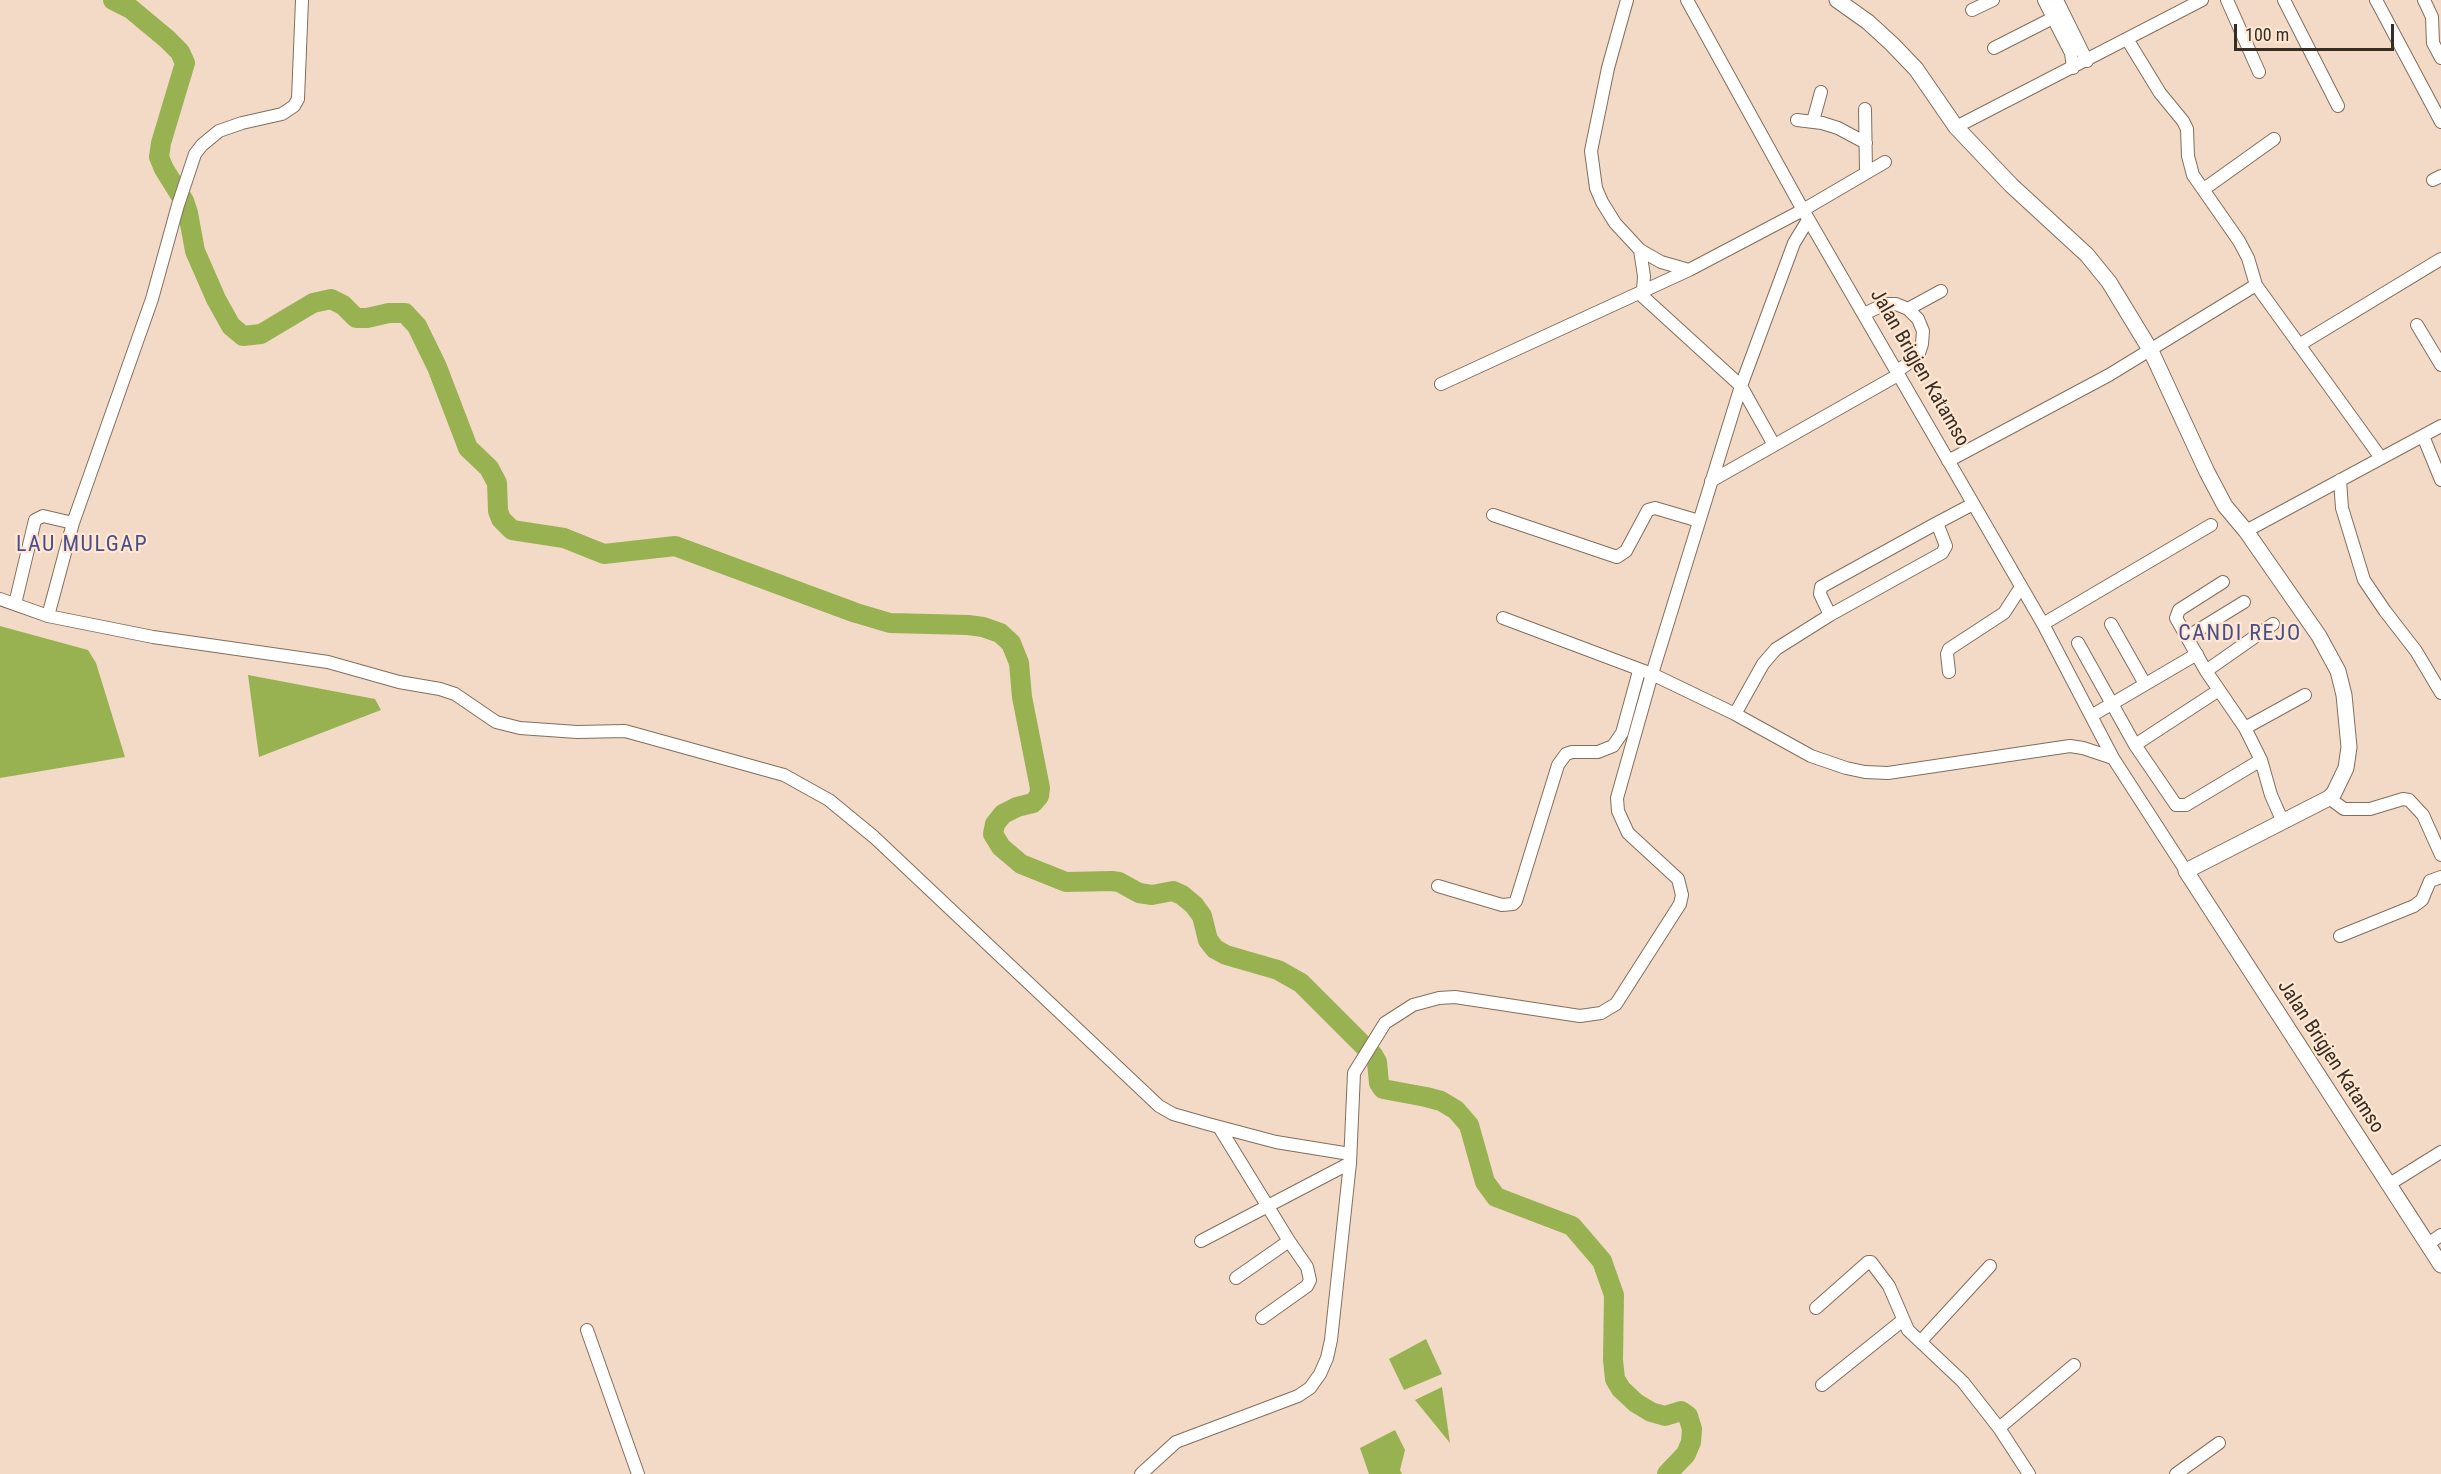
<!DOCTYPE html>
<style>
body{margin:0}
#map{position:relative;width:2441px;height:1474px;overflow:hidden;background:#f2dac6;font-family:"Roboto Condensed",sans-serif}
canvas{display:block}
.scale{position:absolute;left:2234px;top:24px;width:160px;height:27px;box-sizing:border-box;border:3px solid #362d25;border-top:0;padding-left:8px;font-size:18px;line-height:21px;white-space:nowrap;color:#362d25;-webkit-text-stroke:4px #ffe7d2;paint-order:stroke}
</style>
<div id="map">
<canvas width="2441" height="1474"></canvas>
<div class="scale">100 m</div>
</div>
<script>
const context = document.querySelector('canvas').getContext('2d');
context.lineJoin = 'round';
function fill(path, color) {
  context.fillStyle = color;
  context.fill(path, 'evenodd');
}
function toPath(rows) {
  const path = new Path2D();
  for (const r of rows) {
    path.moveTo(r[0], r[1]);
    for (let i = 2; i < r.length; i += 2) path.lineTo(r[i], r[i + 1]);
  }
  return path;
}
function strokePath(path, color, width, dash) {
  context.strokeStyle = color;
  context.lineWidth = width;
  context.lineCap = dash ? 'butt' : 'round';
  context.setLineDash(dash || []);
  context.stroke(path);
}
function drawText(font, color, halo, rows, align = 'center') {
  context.font = font + ' "Roboto Condensed",sans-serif';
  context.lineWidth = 4.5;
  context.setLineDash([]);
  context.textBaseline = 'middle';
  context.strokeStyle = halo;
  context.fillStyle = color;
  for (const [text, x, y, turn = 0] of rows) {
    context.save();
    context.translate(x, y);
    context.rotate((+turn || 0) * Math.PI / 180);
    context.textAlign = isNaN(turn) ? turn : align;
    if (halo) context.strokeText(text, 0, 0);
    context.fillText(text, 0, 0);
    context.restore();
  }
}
fill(toPath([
 [0,626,88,650,96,663,125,757,0,778],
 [248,675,375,699,381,710,259,757],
 [1426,1339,1442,1374,1404,1390,1389,1359],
 [1442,1387,1450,1443,1415,1400],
 [1395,1430,1405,1450,1400,1470,1402,1474,1369,1474,1360,1448]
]), '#99b251');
strokePath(toPath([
 [113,0,131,9,167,39,180,52,185,63,161,143,159,157,164,169,184,201,188,213,195,251,216,299,231,326,243,336,261,334,313,303,331,299,343,305,356,318,367,318,389,313,405,313,417,326,437,367,468,448,489,468,497,483,498,511,501,519,512,530,564,538,604,554,675,546,856,613,890,623,968,625,983,627,1000,633,1011,643,1019,663,1022,697,1040,788,1039,796,1033,803,1017,807,1003,814,995,824,993,834,1001,847,1021,864,1066,882,1112,881,1119,882,1139,893,1152,895,1173,891,1182,895,1194,905,1202,916,1208,940,1215,949,1226,955,1278,970,1301,983,1373,1055,1377,1062,1379,1083,1383,1089,1426,1097,1441,1101,1456,1110,1469,1125,1485,1182,1496,1197,1572,1226,1602,1261,1614,1295,1613,1360,1615,1379,1621,1389,1636,1403,1651,1412,1665,1416,1681,1411,1688,1416,1692,1429,1691,1442,1686,1454,1667,1474]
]), '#99b251', 20);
const minor = toPath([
 [1627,0,1608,68,1591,151,1596,188,1602,202,1615,223,1640,250,1661,262,1689,270],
 [1687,0,1803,210,2043,624,2113,758],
 [2044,0,2053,18],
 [2057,0,2087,61],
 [2227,0,2259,72],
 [2284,0,2338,106],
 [2376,0,2441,122],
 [2424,0,2432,17,2433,43,2441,58],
 [1972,10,1993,0],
 [2127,39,2160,93,2183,121,2187,129,2188,156,2193,175,2239,241,2248,258,2256,285,2381,458],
 [1994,48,2053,18,2071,53,2073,68],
 [1865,109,1866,172],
 [1797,120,1822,123,1838,128,1866,143],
 [1813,121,1821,92],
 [1956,127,2202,0],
 [2433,180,2441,176],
 [2204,189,2274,139],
 [1640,250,1644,276,1643,290],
 [1639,293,1741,386,1774,445],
 [1908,309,1941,291],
 [1864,314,1885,304,1896,304,1908,309,1918,319,1923,331,1922,344,1919,353,1913,360,1896,372],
 [2417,325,2441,365],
 [2299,345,2441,259],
 [1441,384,1689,270,1803,210,1885,162],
 [2423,436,2441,480],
 [1948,461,2109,375,2256,285],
 [2340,480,2342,508,2364,580,2385,611,2416,651,2441,693],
 [1711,481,1898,375],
 [1493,515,1617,557,1626,551,1648,510,1655,508,1699,521],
 [2246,531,2441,426],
 [2223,582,2179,610,2176,618,2206,671,2245,728,2261,760,2271,795,2282,820],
 [0,599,48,616,153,637,328,662,399,682,440,689,455,694,496,722,520,728,577,732,625,731,784,775,829,800,874,837,1159,1106,1173,1114,1208,1124,1276,1142,1350,1154],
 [15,604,35,520,43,516,73,523],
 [1830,615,1820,594,1821,587,1937,523],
 [48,616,73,523,152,299,178,205,195,154,202,145,219,131,242,123,282,114,294,106,298,99,302,0],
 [1503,618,1652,674,1735,714,1811,756,1846,768,1865,772,1888,773,2070,746,2083,748,2113,758,2186,871],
 [2043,624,2211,525],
 [2111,624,2145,684],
 [2187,637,2244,602],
 [2078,643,2135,745,2176,805,2186,805,2261,760],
 [2206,671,2273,624],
 [1949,672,1947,654,1949,649,2004,613,2021,587],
 [1735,714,1763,664,1776,649,1830,615,1942,553,1946,546,1937,523,1973,504],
 [2091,716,2197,654],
 [2245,728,2305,695],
 [2135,745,2219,690],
 [2329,798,2344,809,2370,809,2403,799,2409,800,2423,815,2441,855],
 [1438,886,1502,905,1513,904,1516,901,1558,765,1566,754,1572,752,1598,752,1613,746,1622,733,1639,671],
 [2340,936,2414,906,2422,900,2430,881,2441,877],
 [1219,1127,1289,1241],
 [2388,1185,2441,1152],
 [1201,1241,1350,1163],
 [2427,1245,2441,1235],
 [1236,1278,1289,1241,1307,1267,1310,1280,1307,1286,1262,1318],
 [1816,1308,1868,1262,1871,1262,1889,1286,1908,1330,1963,1382,1999,1428,2029,1474],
 [587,1330,638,1474],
 [1921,1341,1990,1266],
 [1822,1385,1903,1320],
 [1999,1428,2074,1365],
 [1141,1474,1176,1442,1298,1396,1310,1388,1320,1374,1327,1358,1331,1340,1350,1163,1354,1073,1385,1023,1413,1005,1439,998,1455,997,1580,1016,1601,1013,1616,1004,1680,904,1682,895,1678,879,1628,833,1618,811,1617,798,1652,674,1741,386,1794,243,1808,220],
 [2176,1474,2219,1443]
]);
const major = toPath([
 [1837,0,1868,22,1892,44,1916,69,1956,127,2011,185,2087,255,2109,282,2151,351,2207,472,2225,506,2246,531,2319,636,2338,671,2344,695,2349,747,2346,768,2334,793,2329,798,2186,871,2441,1265]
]);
strokePath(minor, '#836e5c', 14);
strokePath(major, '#836e5c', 17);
strokePath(minor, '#fff', 12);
strokePath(major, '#fff', 15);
drawText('20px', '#362d25', '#ffe7d2', [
 ["Jalan Brigjen Katamso",1919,368,60],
 ["Jalan Brigjen Katamso",2330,1057,57]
]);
context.letterSpacing = '1.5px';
drawText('22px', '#4a4f8c', '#ffe7d2', [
 ["LAU MULGAP",82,545],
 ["CANDI REJO",2240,634]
]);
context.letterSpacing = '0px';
</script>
